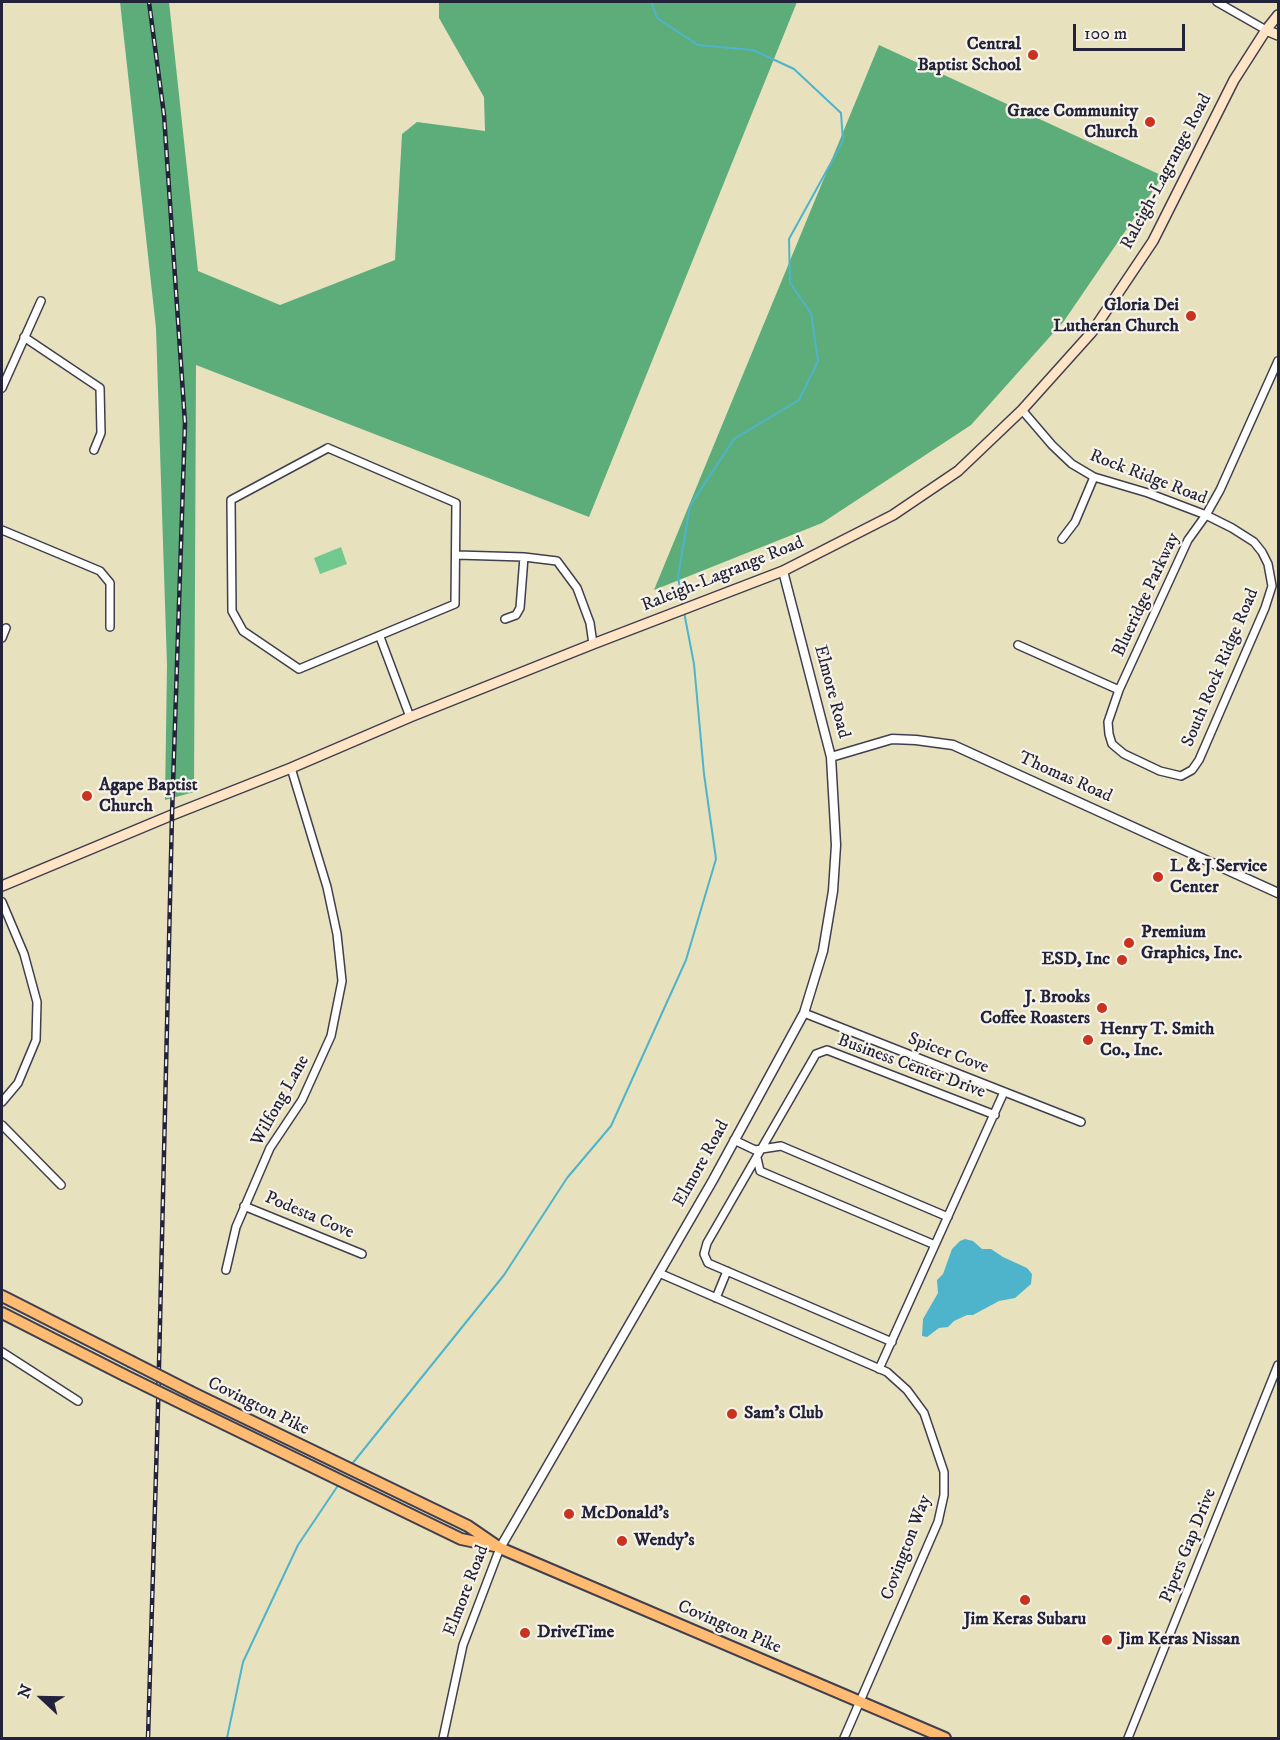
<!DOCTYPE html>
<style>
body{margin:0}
#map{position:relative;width:1280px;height:1740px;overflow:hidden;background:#e7e1be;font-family:"IM FELL DW Pica",serif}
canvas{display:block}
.frame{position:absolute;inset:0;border:3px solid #22223b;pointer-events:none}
.north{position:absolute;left:12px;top:1668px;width:60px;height:60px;-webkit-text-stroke:4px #f7f3e8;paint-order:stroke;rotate:292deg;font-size:16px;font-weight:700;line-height:24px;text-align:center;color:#22223b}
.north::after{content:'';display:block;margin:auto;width:21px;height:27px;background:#22223b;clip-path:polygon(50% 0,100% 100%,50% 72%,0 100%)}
.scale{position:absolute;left:1073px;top:24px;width:112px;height:27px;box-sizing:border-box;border:3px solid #22223b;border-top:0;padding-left:8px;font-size:18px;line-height:21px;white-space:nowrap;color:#22223b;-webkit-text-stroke:4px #f7f3e8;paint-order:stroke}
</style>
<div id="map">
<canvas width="1280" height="1740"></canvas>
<div class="frame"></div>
<div class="north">N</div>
<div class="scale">100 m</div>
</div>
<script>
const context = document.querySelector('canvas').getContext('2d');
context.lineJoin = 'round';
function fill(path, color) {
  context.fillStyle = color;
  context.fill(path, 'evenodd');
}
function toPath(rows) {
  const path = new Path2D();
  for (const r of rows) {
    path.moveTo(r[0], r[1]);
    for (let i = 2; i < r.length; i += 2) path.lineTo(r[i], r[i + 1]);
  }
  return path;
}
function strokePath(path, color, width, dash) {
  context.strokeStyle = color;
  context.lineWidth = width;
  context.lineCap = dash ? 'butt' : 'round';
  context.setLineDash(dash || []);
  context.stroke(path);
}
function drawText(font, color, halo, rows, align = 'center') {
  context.font = font + ' "IM FELL DW Pica",serif';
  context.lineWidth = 4.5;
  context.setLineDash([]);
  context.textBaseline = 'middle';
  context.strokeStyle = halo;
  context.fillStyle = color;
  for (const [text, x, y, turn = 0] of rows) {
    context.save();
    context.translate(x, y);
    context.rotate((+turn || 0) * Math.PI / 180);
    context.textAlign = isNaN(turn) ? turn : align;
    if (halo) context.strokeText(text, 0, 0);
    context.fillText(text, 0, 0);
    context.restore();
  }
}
fill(toPath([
 [341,547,347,564,320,574,314,558]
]), '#71c990');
fill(toPath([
 [120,2,169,2,198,271,280,305,395,260,402,134,417,122,485,131,484,97,439,18,439,2,797,2,589,517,196,365,194,792,165,800,167,665,156,328],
 [879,45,1163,176,1064,321,971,425,822,523,654,590]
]), '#5cad7a');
fill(toPath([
 [965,1239,973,1241,982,1249,991,1249,1003,1257,1027,1268,1032,1274,1031,1284,1015,1298,999,1301,973,1315,967,1315,954,1321,948,1327,939,1328,927,1337,922,1336,923,1319,938,1293,937,1280,943,1274,952,1249,960,1241]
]), '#4db4cc');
strokePath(toPath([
 [651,2,657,18,698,45,753,50,794,69,841,113,843,141,789,239,790,283,811,313,818,361,799,400,734,439,690,506,678,577,683,606],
 [352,1464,504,1275,567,1178,611,1126,686,960,716,859,704,774,694,664,684,612],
 [227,1738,243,1662,298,1545,339,1484]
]), '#4db4cc', 2);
const minor = toPath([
 [1217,2,1266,30],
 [24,337,100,388,101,433,94,450],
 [2,388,41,301],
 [1022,410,1052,445,1072,464,1094,477,1148,493,1206,515,1232,528,1254,542,1262,552,1268,564,1272,586,1265,608,1199,760,1192,770,1181,776,1160,771,1124,754,1112,744,1109,734,1108,722,1119,690,1188,540,1206,515,1220,490,1278,361],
 [328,448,456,503,455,604,299,669,243,631,232,611,231,500,328,448],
 [2,530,100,571,110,583,110,627],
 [1062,539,1075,522,1094,477],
 [457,555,524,557,557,561,577,588,590,623,593,644],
 [505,619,516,615,520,608,524,557],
 [380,637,410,717],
 [2,638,6,628],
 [1018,645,1119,690],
 [2,902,24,954,37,1002,36,1040,18,1083,2,1102],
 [804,1013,1081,1122],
 [2,1125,61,1185],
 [734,1140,755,1150,781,1146,948,1217],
 [757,1158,760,1171,935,1245],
 [244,1206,362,1254],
 [226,1270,236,1227,270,1148,302,1100,331,1036,342,981,337,934,327,887,291,768],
 [659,1273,887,1372,907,1390,924,1413,944,1472,944,1495,938,1522,844,1738],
 [716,1298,727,1271],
 [892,1342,708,1263,704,1254,707,1243,816,1054,827,1050,995,1115],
 [2,1352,78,1401],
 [879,1369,1004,1092],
 [443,1738,463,1645,500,1548],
 [1128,1738,1278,1365]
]);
const tertiary = toPath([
 [831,757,892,739,916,740,953,745,1278,893],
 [500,1548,713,1180,804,1013,823,951,833,891,836,845,831,757,783,571]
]);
const secondary = toPath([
 [1266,30,1278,35],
 [2,886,172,815,291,768,410,717,593,644,783,571,893,515,958,471,1022,410,1092,332,1153,241,1234,80,1266,30,1278,15]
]);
const primary = toPath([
 [2,1296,130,1361],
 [2,1313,124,1375],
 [191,1392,468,1526,500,1548,945,1738],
 [185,1405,461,1539,495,1546]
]);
strokePath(minor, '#403f4f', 10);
strokePath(tertiary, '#403f4f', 11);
strokePath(secondary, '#403f4f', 12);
strokePath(primary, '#403f4f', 14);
strokePath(minor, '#fff', 7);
strokePath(tertiary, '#fff', 8);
strokePath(secondary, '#ffe4c6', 9);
strokePath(primary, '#febb71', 10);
const rail = toPath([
 [148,1738,158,1407,172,815,185,423,164,115,149,2]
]);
strokePath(rail, '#22223b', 4.5);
strokePath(rail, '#f7f3e8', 2, [7]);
const primaryBridge = toPath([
 [130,1361,191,1392],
 [124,1375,185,1405]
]);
strokePath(primaryBridge, '#403f4f', 14, []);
strokePath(primaryBridge, '#febb71', 10);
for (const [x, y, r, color] of [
 [1033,55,6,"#c8321e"],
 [1150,122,6,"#c8321e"],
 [1191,316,6,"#c8321e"],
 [87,796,6,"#c8321e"],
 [1158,877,6,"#c8321e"],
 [1129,943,6,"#c8321e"],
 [1122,960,6,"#c8321e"],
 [1102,1008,6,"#c8321e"],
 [1088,1040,6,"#c8321e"],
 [732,1414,6,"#c8321e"],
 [569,1514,6,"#c8321e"],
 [622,1541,6,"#c8321e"],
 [1025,1600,6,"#c8321e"],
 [525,1633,6,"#c8321e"],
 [1107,1640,6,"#c8321e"]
]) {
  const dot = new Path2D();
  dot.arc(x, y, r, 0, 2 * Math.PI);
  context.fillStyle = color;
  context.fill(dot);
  strokePath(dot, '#f7f3e8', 2);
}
drawText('bold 18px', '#22223b', '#f7f3e8', [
 ["Central",1021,45,"right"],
 ["Baptist School",1021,66,"right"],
 ["Grace Community",1138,112,"right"],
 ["Church",1138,133,"right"],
 ["Gloria Dei",1179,306,"right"],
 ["Lutheran Church",1179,327,"right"],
 ["Agape Baptist",99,786],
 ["Church",99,807],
 ["L & J Service",1170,867],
 ["Center",1170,888],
 ["Premium",1141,933],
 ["Graphics, Inc.",1141,954],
 ["ESD, Inc",1110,960,"right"],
 ["J. Brooks",1090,998,"right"],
 ["Coffee Roasters",1090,1019,"right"],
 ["Henry T. Smith",1100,1030],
 ["Co., Inc.",1100,1051],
 ["Sam's Club",744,1414],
 ["McDonald's",581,1514],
 ["Wendy's",634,1541],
 ["Jim Keras Subaru",1025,1620,"center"],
 ["DriveTime",537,1633],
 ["Jim Keras Nissan",1119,1640]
], 'left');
drawText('18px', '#22223b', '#f7f3e8', [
 ["Raleigh-Lagrange Road",1167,172,-62],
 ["Rock Ridge Road",1148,478,21],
 ["Raleigh-Lagrange Road",723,575,-22],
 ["Blueridge Parkway",1147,595,-65],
 ["South Rock Ridge Road",1221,668,-67],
 ["Elmore Road",831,692,75],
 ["Thomas Road",1065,778,24],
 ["Spicer Cove",948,1054,21],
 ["Business Center Drive",911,1067,20],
 ["Wilfong Lane",281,1101,-61],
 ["Elmore Road",702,1164,-61],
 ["Podesta Cove",309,1216,23],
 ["Covington Pike",258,1407,26],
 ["Pipers Gap Drive",1189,1546,-68],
 ["Covington Way",907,1548,-69],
 ["Elmore Road",467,1591,-69],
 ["Covington Pike",729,1628,23]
]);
</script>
